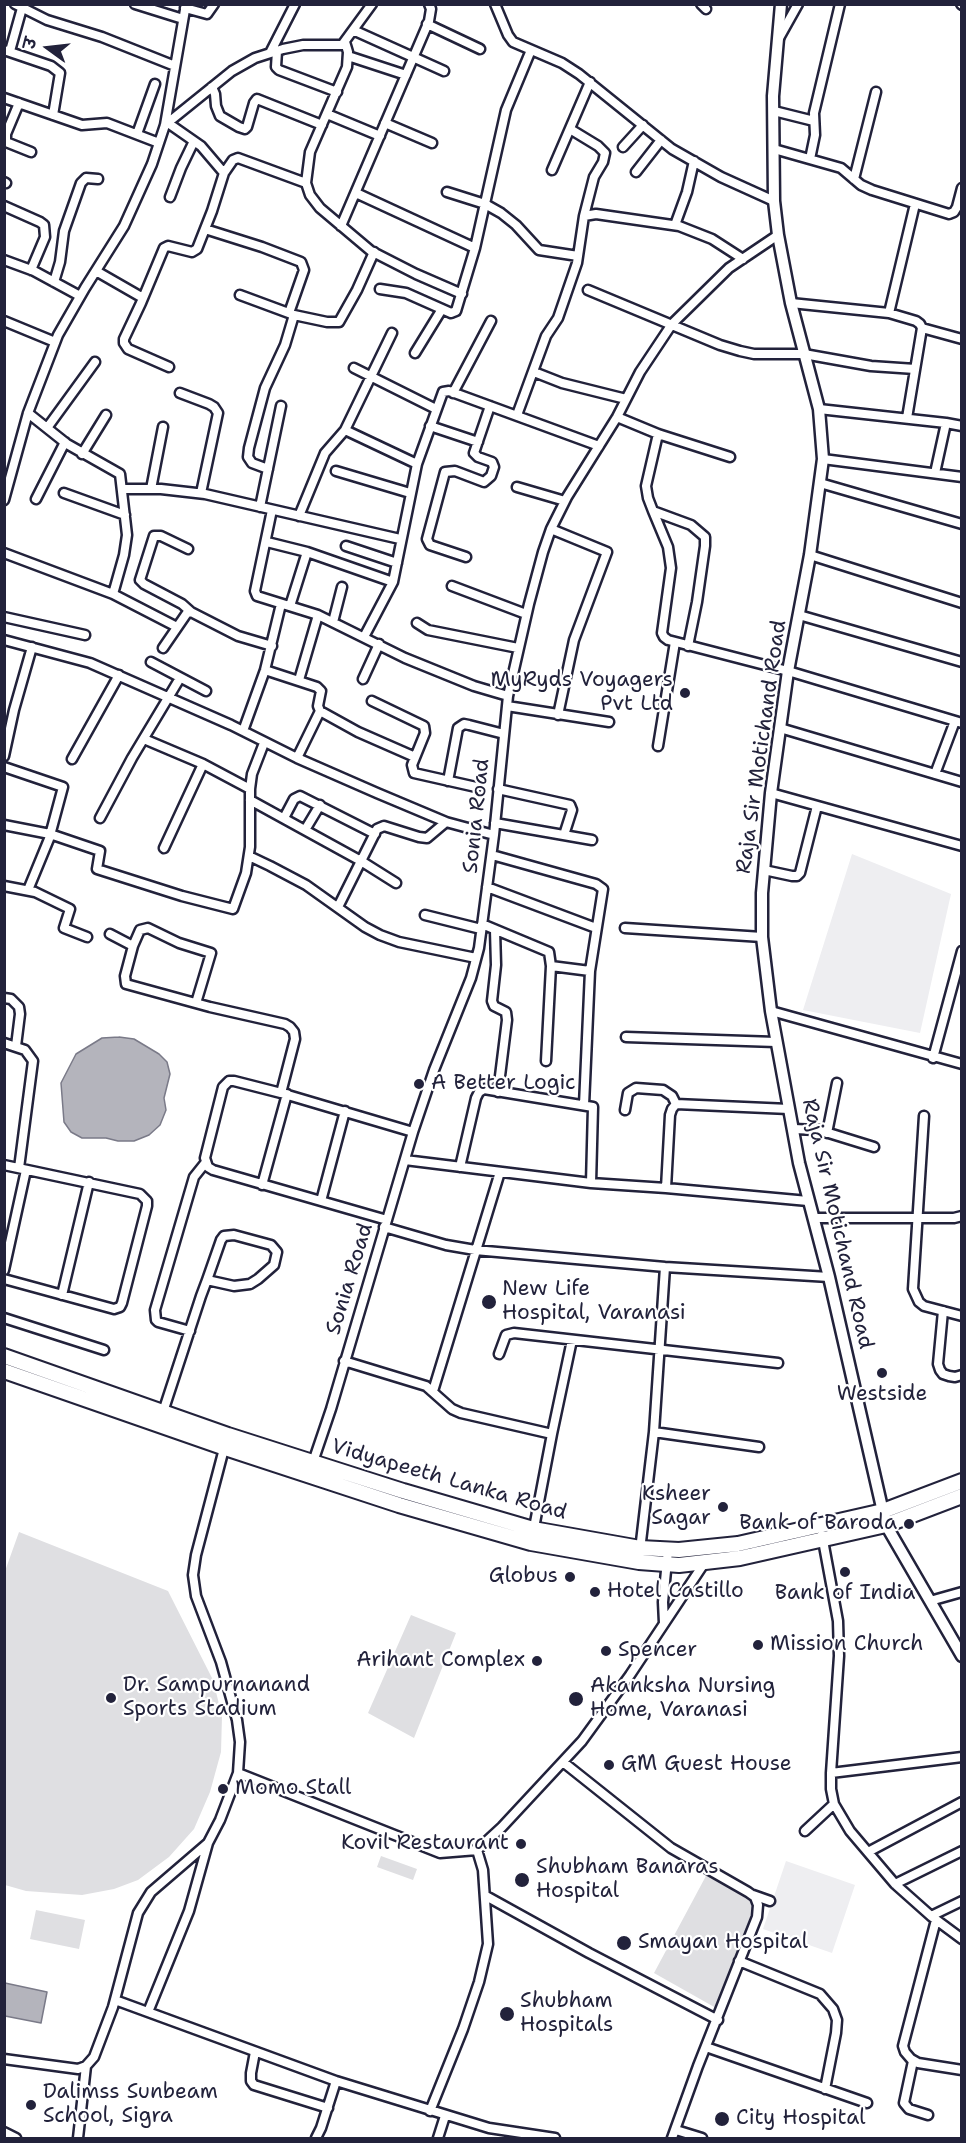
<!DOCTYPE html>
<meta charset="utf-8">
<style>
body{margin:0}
#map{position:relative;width:966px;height:2143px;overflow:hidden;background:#fff;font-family:"Shantell Sans","Playpen Sans Deva",sans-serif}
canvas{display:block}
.frame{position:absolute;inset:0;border:6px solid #22223b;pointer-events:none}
.north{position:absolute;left:18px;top:18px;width:60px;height:60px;-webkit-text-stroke:4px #fff;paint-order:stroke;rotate:285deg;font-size:16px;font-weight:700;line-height:24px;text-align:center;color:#22223b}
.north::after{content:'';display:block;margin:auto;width:21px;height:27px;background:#22223b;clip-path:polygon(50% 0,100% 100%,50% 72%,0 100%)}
</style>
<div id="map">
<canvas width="966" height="2143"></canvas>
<div class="frame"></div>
<div class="north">उ</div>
</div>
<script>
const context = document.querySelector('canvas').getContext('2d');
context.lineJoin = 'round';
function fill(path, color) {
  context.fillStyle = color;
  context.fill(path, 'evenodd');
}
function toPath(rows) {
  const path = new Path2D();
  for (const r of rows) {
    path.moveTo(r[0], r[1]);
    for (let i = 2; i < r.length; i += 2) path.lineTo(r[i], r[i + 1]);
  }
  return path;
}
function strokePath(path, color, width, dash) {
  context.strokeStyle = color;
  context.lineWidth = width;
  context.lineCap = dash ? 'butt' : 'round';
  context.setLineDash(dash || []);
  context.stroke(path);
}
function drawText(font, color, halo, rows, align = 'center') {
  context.font = font + ' "Shantell Sans",sans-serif';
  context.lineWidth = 4.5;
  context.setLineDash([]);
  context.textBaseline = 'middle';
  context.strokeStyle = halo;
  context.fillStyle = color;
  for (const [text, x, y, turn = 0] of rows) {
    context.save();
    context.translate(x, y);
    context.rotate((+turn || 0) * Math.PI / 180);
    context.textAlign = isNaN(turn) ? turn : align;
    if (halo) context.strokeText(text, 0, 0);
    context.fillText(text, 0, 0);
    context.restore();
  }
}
fill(toPath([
 [852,854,951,894,920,1033,803,1010],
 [786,1861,855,1885,832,1953,763,1929]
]), '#eeeef1');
fill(toPath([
 [19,1532,168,1591,213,1680,222,1716,221,1752,210,1792,194,1829,169,1857,138,1880,114,1889,82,1895,26,1891,5,1885,4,1574],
 [411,1615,456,1633,414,1738,368,1713],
 [381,1856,417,1869,413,1880,377,1867],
 [707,1874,752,1899,755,1913,716,2008,654,1973],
 [36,1910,85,1920,79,1949,30,1939]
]), '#dfdfe2');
const water = toPath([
 [119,1037,134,1039,159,1054,167,1062,170,1074,164,1098,166,1110,160,1125,149,1135,134,1141,118,1141,106,1138,82,1138,71,1132,64,1122,61,1083,76,1054,102,1038,119,1037],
 [5,1983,47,1992,41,2023,5,2016,5,1983]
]);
fill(water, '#b4b4bc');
strokePath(water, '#7a7a88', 1.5);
const minor = toPath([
 [15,4,47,20,102,37,175,66],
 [135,4,183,19],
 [495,4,508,35,513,42,562,63,579,74,672,149,721,177,774,201],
 [701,4,706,9],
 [961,4,962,5],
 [185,8,207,14,214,4],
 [427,24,480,49],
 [353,30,444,71],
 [779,38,798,4],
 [345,42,348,52,347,67,310,152,306,183,310,195,320,208,371,251,416,274,462,294],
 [4,50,51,66,60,73,53,115],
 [10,51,22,8],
 [277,51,276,67,279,70,337,92],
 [270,53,295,4],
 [348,56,406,75],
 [212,87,215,94,216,106,220,116,239,127,245,129,247,127,254,103,257,99,322,125],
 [4,98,82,125,107,123,159,143],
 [19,103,6,134,6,142,31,152],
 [774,111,814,121],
 [327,114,380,136],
 [168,123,201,146,224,173],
 [385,123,432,143],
 [165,125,232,71,255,58,283,49,303,45,342,45,372,4],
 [570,129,598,146,605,153,603,162,594,177,584,216],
 [137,134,155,84],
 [623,147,643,125],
 [774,149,841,168,861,185,872,190,949,214,954,212,957,207,962,188],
 [810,159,815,135,814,113,840,4],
 [552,170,590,82],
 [636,172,661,140],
 [854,179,876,92],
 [4,182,6,183],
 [447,192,485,204,501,213,516,225,539,250,578,256],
 [356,193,475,248],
 [170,197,181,168,194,141],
 [4,206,40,222,44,225,45,237,31,270],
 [675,225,687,192,694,161],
 [341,226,429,21,431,9,429,4],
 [205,229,262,247,301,262,304,270,289,313],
 [4,260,34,271,80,296],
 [96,271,143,298],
 [54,282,60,262,64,231,81,183,86,178,98,179],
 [380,289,406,293,451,313,456,311,475,248,506,110,531,50],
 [588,290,720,345,740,351,754,354,804,354,871,366,915,369],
 [240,295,294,315,327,322,339,322,357,290,374,252],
 [791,303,889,313,916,321,920,324,922,328,907,418],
 [889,313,915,204],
 [4,321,55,342],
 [922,328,962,339],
 [415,353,442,309],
 [169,367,128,349,124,343,124,339,141,303,164,248,168,246,192,252,197,249,212,211,224,173,233,160,238,158,306,183],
 [354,368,436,409],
 [534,372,562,383,626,399],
 [180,393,209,404,214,407,218,413,201,493],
 [453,393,491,321],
 [819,409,946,423],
 [28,413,67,444,120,474,127,535,124,555,113,594],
 [517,415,546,336,558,318,577,263,584,216,596,214,679,226,712,239,743,259],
 [617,417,658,434,730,457],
 [430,426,478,442],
 [47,428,95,362],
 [345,430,417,464],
 [658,434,646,486,648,498,653,511,691,525,705,537,705,546,697,602,688,646],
 [82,454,106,415],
 [823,459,962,477],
 [268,469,252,463,248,457,249,448,265,388,285,345,294,315],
 [336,471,410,493],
 [935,473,946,423,962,426],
 [820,483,962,524],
 [517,487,565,501],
 [123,489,161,489,205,494,400,539],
 [151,489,163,427],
 [64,493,125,515],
 [36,499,65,442],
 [4,500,28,413,58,335,85,288,124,226,152,164,165,125,186,4],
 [260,507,281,406],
 [272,510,255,591,257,596,318,615,405,658,474,686,508,696],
 [653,511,668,547,671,568,662,633,664,637,668,640,788,671,962,723],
 [299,516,325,453,345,430,392,333],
 [551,529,607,552,574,640,558,715],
 [267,542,307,552,393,582],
 [346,546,397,563],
 [188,549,161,536,154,536,140,580,144,584,182,604,191,612],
 [4,553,113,594,177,627],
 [810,555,962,603],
 [466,557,430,545,427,539,445,472,455,471,484,482,491,476,494,467,492,462,478,457,474,453,490,406],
 [452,586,526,614],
 [290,606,307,552],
 [799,615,962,662],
 [4,617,85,635],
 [333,622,342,587],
 [417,623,428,630,518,648],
 [364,637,393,582,417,464,443,392,449,391,599,446],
 [4,640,90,663,231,725,297,758,377,793,446,822,494,835],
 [163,648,187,613,191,612,238,636,272,646],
 [151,662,206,691],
 [265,670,317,687,321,691,318,706,320,711,358,732,415,757],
 [363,679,379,644],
 [299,680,318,615],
 [372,701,424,726,425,733,412,765,414,773,476,787],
 [507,706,609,722],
 [780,728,962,782],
 [243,731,265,670,281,604],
 [144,739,203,764,250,789],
 [658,746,675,642],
 [4,756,14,710,32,647],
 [297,758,320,711],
 [72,759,119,675],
 [4,767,63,787,49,839,28,890],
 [935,774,955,721],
 [448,781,458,728,464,724,469,725,504,734],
 [498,789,570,805,572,810,564,835],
 [771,793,962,846],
 [250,800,361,861,396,883],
 [100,818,132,758,180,678],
 [284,818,294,799,300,796,375,834],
 [495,823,592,840],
 [4,825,50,834,100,851,97,869,182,896,233,909,246,873,250,847,250,789,252,774,264,743],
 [305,830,320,805],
 [164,848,203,764],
 [492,855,596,884,603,889,590,971,584,1105],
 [249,856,270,866,306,885,365,927,380,935,399,942,476,958],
 [764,870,792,876,797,876,800,873,817,806],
 [4,886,35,892,70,909,64,928,87,937],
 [487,887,596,928],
 [338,907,377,829,384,826,419,837,427,838,446,822],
 [425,915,481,929],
 [482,924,549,952,551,966,546,1061],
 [625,928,762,937],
 [495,930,496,965,492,1001,494,1006,506,1012,507,1020,498,1092],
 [110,934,133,946],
 [551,966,590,971],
 [4,998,11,999,19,1007,20,1014,16,1046],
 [196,1003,211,953,179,943,148,928,140,930,133,946,125,976,126,984,210,1007,285,1024,290,1027,294,1032,295,1039,281,1093],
 [771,1011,962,1064],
 [626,1037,776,1042],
 [4,1043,25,1050,33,1061,19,1168],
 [933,1058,962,951],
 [625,1110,628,1093,636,1088,663,1090,672,1096,676,1104],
 [924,1116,913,1289,919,1302,924,1306,962,1316],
 [793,1129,819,1130,874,1147],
 [827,1133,837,1083],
 [405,1160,591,1183,666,1188,808,1201],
 [4,1165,140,1194,147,1201,147,1206,122,1303,120,1307,114,1309,4,1279],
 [460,1167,476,1098,479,1092,484,1089,593,1107,591,1183],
 [262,1185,287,1094],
 [666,1188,670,1115,672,1109,676,1104,789,1109],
 [321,1201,345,1111],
 [813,1218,954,1218,962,1216],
 [387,1220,213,1170,208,1167,205,1158,223,1087,229,1081,234,1081,281,1093,413,1132],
 [384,1227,446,1245,475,1250,665,1267,829,1277],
 [4,1270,26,1170],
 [62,1295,89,1182],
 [943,1311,938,1364,940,1370,943,1374,949,1376,955,1377,962,1375],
 [4,1318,104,1350],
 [190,1331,158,1322,156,1320,155,1310,194,1177,206,1162],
 [499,1354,506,1335,514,1333,778,1363],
 [344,1361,426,1386,452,1409,461,1413,552,1434,572,1340],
 [433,1391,500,1172],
 [162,1415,201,1296,207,1280,221,1240,224,1236,234,1235,271,1245,277,1252,274,1265,258,1279,250,1284,234,1286,207,1280],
 [654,1432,759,1447],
 [313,1462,331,1409,413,1132,434,1070,471,978,479,948,494,835,508,696,529,604,543,552,551,529,567,497,617,417,640,372,672,324,729,268,778,235],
 [533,1533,552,1434],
 [822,1535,838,1621,839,1656,831,1773,831,1789,834,1804,850,1831,895,1884,931,1916,962,1939],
 [640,1550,654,1432,665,1267],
 [930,1601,962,1592],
 [664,1623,663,1602,668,1550],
 [563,1762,671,1848,748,1892,755,1897,758,1905,757,1917,698,2066,672,2138],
 [238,1773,440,1853,477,1850],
 [831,1773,962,1757],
 [805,1831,834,1804],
 [868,1852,962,1802],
 [895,1884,962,1851],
 [753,1895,770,1901],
 [486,1896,589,1953,718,2020],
 [931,1916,962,1901],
 [936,1920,903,2046,905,2052,911,2059,918,2063,962,2070],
 [739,1961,820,1994,833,2009,837,2020,836,2033,825,2089],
 [115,2000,336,2081,489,2128,555,2138],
 [148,2012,189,1911,208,1843],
 [706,2047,867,2103],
 [255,2052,251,2073,251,2081,254,2085,328,2108],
 [4,2059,78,2069,86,2066,94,2057,113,2007,138,1913,151,1892,208,1843,220,1820,238,1773,240,1742,237,1720,221,1662,196,1596,193,1575,196,1555,225,1445],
 [913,2061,904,2103,909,2109,928,2115],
 [430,2111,463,2029,479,1982,488,1944,483,1870,477,1850,502,1827,582,1741,630,1675,705,1562],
 [676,2130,702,2138],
 [4,2132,16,2138],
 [78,2138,86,2066],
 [316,2138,321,2128,336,2081],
 [438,2138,445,2116]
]);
const tertiary = toPath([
 [781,4,773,96,774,201,778,235,791,303,819,409,823,459,810,555,788,671,771,793,762,893,762,937,771,1011,799,1163,829,1277,886,1525,962,1656]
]);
const primary = toPath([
 [4,1356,228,1435,403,1491,533,1529,640,1548,679,1550,738,1544,883,1511,962,1481],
 [4,1371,225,1448,399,1505,531,1543,639,1562,679,1565,740,1558,886,1525,962,1496]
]);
strokePath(minor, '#22223b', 13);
strokePath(tertiary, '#22223b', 15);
strokePath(primary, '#22223b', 18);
strokePath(minor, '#fff', 8);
strokePath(tertiary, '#fff', 10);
strokePath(primary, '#fff', 14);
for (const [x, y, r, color] of [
 [685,693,6,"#22223b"],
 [419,1084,6,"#22223b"],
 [489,1302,8,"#22223b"],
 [882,1373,6,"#22223b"],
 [723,1507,6,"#22223b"],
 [909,1524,6,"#22223b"],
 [845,1572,6,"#22223b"],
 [570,1577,6,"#22223b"],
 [595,1592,6,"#22223b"],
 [758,1645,6,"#22223b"],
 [606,1651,6,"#22223b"],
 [537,1661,6,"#22223b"],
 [111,1698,6,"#22223b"],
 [576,1699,8,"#22223b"],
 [609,1765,6,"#22223b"],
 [223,1789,6,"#22223b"],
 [521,1844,6,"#22223b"],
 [522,1880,8,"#22223b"],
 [624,1943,8,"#22223b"],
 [507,2014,8,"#22223b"],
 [31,2105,6,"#22223b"],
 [722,2119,8,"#22223b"]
]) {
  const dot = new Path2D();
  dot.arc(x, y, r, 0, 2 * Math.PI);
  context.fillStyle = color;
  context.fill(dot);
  strokePath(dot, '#fff', 2);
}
drawText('21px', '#22223b', '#fff', [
 ["MyRyds Voyagers",673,681,"right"],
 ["Pvt Ltd",673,705,"right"],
 ["A Better Logic",431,1084],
 ["New Life",502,1290],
 ["Hospital, Varanasi",502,1314],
 ["Westside",882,1395,"center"],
 ["Ksheer",711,1495,"right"],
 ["Sagar",711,1519,"right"],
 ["Bank of Baroda",897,1524,"right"],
 ["Globus",558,1577,"right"],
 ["Hotel Castillo",607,1592],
 ["Bank of India",845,1594,"center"],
 ["Mission Church",770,1645],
 ["Spencer",618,1651],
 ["Arihant Complex",525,1661,"right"],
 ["Dr. Sampurnanand",123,1686],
 ["Sports Stadium",123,1710],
 ["Akanksha Nursing",590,1687],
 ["Home, Varanasi",590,1711],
 ["GM Guest House",621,1765],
 ["Momo Stall",235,1789],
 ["Kovil Restaurant",509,1844,"right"],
 ["Shubham Banaras",536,1868],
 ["Hospital",536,1892],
 ["Smayan Hospital",638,1943],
 ["Shubham",520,2002],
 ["Hospitals",520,2026],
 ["Dalimss Sunbeam",43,2093],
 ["School, Sigra",43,2117],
 ["City Hospital",736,2119]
], 'left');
drawText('21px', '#22223b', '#fff', [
 ["Raja Sir Motichand Road",762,747,-82],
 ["Sonia Road",477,816,-84],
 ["Raja Sir Motichand Road",837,1224,77],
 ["Sonia Road",350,1279,-73],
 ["Vidyapeeth Lanka Road",449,1480,16]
]);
</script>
